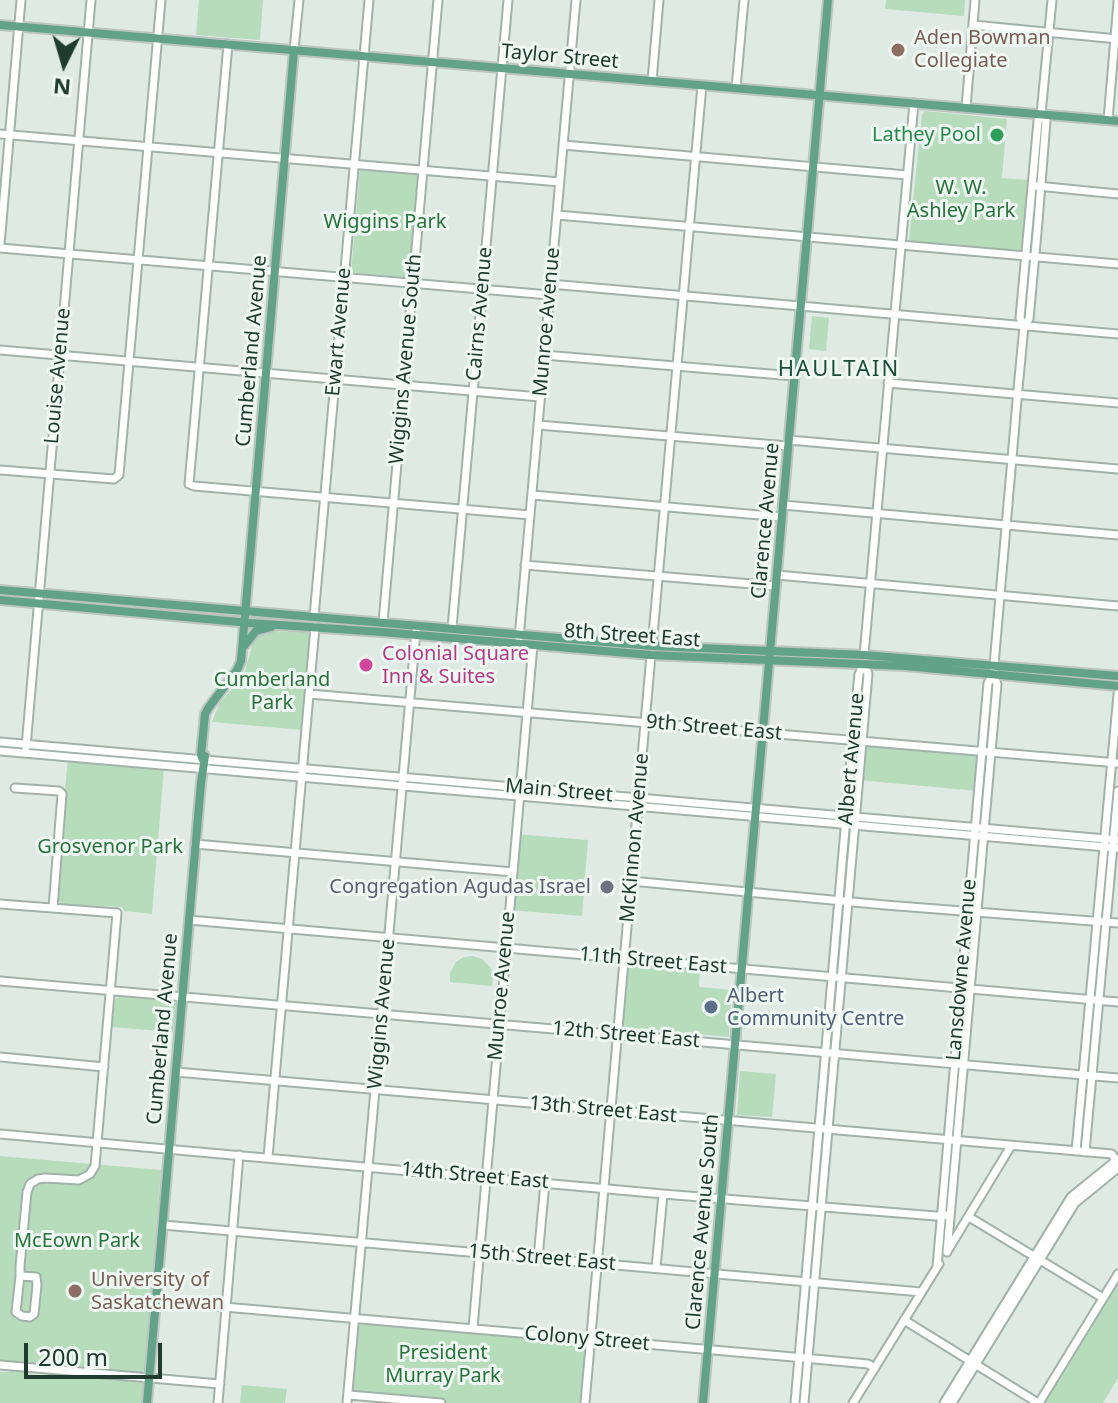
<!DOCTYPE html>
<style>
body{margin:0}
#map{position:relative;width:1118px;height:1403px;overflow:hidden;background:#dfeae4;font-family:"Noto Sans",sans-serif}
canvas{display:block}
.north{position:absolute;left:24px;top:24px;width:80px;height:80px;-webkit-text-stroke:6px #eff7f2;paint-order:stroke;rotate:185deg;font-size:22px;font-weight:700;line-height:32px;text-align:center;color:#203b30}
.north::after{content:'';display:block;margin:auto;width:28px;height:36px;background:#203b30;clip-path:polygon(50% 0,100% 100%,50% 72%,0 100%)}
.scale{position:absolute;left:24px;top:1343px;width:138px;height:36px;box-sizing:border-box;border:4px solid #203b30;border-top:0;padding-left:10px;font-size:24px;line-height:28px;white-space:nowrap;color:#203b30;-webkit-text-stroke:6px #eff7f2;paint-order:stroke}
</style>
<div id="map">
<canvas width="1118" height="1403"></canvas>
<div class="north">N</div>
<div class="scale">200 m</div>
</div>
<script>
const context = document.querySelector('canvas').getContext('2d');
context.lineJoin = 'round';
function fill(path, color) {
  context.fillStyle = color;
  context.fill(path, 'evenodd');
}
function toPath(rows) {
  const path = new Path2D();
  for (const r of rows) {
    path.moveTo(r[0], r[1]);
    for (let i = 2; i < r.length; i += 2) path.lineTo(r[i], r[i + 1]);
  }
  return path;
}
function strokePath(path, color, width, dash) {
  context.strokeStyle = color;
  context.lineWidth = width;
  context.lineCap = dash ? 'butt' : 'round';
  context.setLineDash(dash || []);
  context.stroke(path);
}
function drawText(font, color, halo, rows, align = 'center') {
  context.font = font + ' "Noto Sans",sans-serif';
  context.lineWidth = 6;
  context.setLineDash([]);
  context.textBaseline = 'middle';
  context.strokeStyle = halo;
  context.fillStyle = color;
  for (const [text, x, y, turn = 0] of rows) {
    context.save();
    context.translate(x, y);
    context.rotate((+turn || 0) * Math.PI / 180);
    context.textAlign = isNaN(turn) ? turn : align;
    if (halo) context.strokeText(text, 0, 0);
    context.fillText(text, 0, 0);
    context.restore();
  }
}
fill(toPath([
 [199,0,263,0,260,40,196,35],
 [886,0,965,0,964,16,885,9],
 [925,111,1007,119,1002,178,1029,180,1023,248,1021,251,911,242,909,239,922,114],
 [360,169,419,173,410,278,351,272],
 [812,316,829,318,826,351,809,349],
 [273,631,307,632,311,636,303,730,212,722,219,704,244,674,254,639,262,633],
 [862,741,982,751,978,791,858,780],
 [68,760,164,768,152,914,124,911,122,907,62,904,57,900,67,793,65,788],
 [516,834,588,840,582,916,509,910],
 [473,956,482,959,491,968,493,977,492,986,450,982,450,973,456,962,464,957],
 [628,963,700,970,699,987,732,990,729,1037,622,1027],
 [119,996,173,1001,176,1003,173,1032,112,1027,115,1000],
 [740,1071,776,1074,772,1117,737,1115],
 [0,1156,161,1170,145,1368,142,1373,130,1373,128,1371,61,1365,58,1367,50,1364,0,1360],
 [1118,1281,1118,1378,1103,1403,1041,1403],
 [355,1319,590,1339,585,1403,444,1403,349,1395],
 [9,1368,22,1369,26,1374,47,1376,45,1371,60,1372,67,1375,130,1380,135,1378,143,1380,144,1382,142,1403,0,1403,0,1372,11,1372],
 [242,1385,287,1389,285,1403,240,1403]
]), '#b7dcbc');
const minor = toPath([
 [973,25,1118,39],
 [228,44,189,484,194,486,530,515],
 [294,50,299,0],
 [652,81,659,0],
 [736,88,744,0],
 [966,108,975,0],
 [1108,120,1118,2],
 [0,134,560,182],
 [563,145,907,175],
 [1037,186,1118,194],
 [557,215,1118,264],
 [0,245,21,0],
 [0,248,550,295],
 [550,284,1118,334],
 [1024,326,1020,318,1038,121,1041,114,1052,0],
 [0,350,540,397],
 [544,355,794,376],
 [888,383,1118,403],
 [538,425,788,446],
 [789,440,1118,469],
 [0,470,114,479,119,475,161,0],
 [532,495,782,517],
 [783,505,1118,535],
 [525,565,776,586],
 [777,575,1118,606],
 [314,617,369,0],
 [383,622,438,0],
 [452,628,508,0],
 [519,638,576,0],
 [652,646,702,85],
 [864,655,914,103],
 [309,694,1118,763],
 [0,742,1118,840],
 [26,747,91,0],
 [0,751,1118,848],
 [15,788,59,791,62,794,53,908],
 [195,844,513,872],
 [631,881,885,905,1118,923],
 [0,904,117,913,95,1166,90,1174,79,1180,45,1178,38,1179,30,1184,27,1192,20,1266,20,1276,16,1312,22,1316,30,1317,34,1314,37,1285,36,1277,20,1276],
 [189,920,1118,1002],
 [0,981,1118,1078],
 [0,1057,104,1067],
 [176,1072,1112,1154,1118,1166],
 [0,1134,663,1194,936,1216,950,1215],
 [1076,1151,1118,694],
 [1085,1152,1118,791],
 [268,1157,315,627],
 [969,1217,1103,1298],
 [163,1225,921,1292],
 [948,1250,1011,1146],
 [947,1252,997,684,993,675,994,665,1018,389,1024,326,1029,319,1038,222,1046,121,1041,114],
 [538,1258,545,1182],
 [937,1267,985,716,988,683,993,675],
 [656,1268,663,1194],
 [156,1301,793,1357,868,1364,875,1368],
 [904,1320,1038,1403],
 [473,1328,533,645],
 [0,1365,220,1384],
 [349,1395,441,1403],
 [218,1403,239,1155],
 [347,1403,416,631],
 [585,1403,651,655],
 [795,1403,856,703,859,674,864,664],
 [804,1403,865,708,868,674,864,664],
 [853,1403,939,1264],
 [944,1403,1071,1197,1118,1159],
 [952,1403,1075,1203,1118,1168],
 [1039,1403,1118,1274]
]);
const major = toPath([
 [0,25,1118,121],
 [0,590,652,646,864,655,1118,676],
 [0,600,250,623,382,632,651,655,905,666,1118,686],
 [244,646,256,631,271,627],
 [203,760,201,755,205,714,209,707,237,670,241,661,294,50],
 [147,1403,201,783,205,756],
 [703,1403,828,0]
]);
strokePath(minor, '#a2b2aa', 11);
strokePath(major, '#bcc4c1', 12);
strokePath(minor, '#fff', 7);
strokePath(major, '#62a18a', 8);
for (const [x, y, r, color] of [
 [898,50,8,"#8d6e63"],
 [997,135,8,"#2e9e5b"],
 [366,665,8,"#d1479c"],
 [607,887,8,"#6b7280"],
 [711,1007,8,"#5c6f8a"],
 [75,1291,8,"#8d6e63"]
]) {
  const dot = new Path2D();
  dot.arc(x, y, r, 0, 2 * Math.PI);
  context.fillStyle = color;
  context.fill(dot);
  strokePath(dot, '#eff7f2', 3);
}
drawText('20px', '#785e54', '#eff7f2', [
 ["Aden Bowman",914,38],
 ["Collegiate",914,61],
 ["University of",91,1280],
 ["Saskatchewan",91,1303]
], 'left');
drawText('20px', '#203b30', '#eff7f2', [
 ["Taylor Street",560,57,5],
 ["Cairns Avenue",480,314,-85],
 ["Munroe Avenue",547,322,-85],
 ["Ewart Avenue",339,332,-85],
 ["Cumberland Avenue",252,351,-85],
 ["Wiggins Avenue South",406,359,-85],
 ["Louise Avenue",58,376,-85],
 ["Clarence Avenue",766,521,-85],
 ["8th Street East",632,636,4],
 ["9th Street East",714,728,5],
 ["Albert Avenue",852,759,-85],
 ["Main Street",559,791,5],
 ["McKinnon Avenue",635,838,-85],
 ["11th Street East",653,961,5],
 ["Lansdowne Avenue",962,970,-85],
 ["Munroe Avenue",502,986,-85],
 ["Wiggins Avenue",382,1014,-85],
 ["Cumberland Avenue",163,1029,-85],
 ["12th Street East",626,1035,5],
 ["13th Street East",603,1110,5],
 ["14th Street East",475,1176,5],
 ["Clarence Avenue South",703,1222,-85],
 ["15th Street East",542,1258,5],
 ["Colony Street",587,1339,5]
]);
drawText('20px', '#27864d', '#eff7f2', [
 ["Lathey Pool",981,135]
], 'right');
drawText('20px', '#29723d', '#eff7f2', [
 ["W. W.",961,188],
 ["Ashley Park",961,211],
 ["Wiggins Park",385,222],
 ["Cumberland",272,680],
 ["Park",272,703],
 ["Grosvenor Park",110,847],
 ["McEown Park",77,1241],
 ["President",443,1353],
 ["Murray Park",443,1376]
]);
drawText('20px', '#b23c85', '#eff7f2', [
 ["Colonial Square",382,654],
 ["Inn & Suites",382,677]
], 'left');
drawText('20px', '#5b616d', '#eff7f2', [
 ["Congregation Agudas Israel",591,887]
], 'right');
drawText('20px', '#4e5e75', '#eff7f2', [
 ["Albert",727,996],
 ["Community Centre",727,1019]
], 'left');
context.letterSpacing = '2px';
drawText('22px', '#1b4d3b', '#eff7f2', [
 ["HAULTAIN",839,370]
]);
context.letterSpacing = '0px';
</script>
